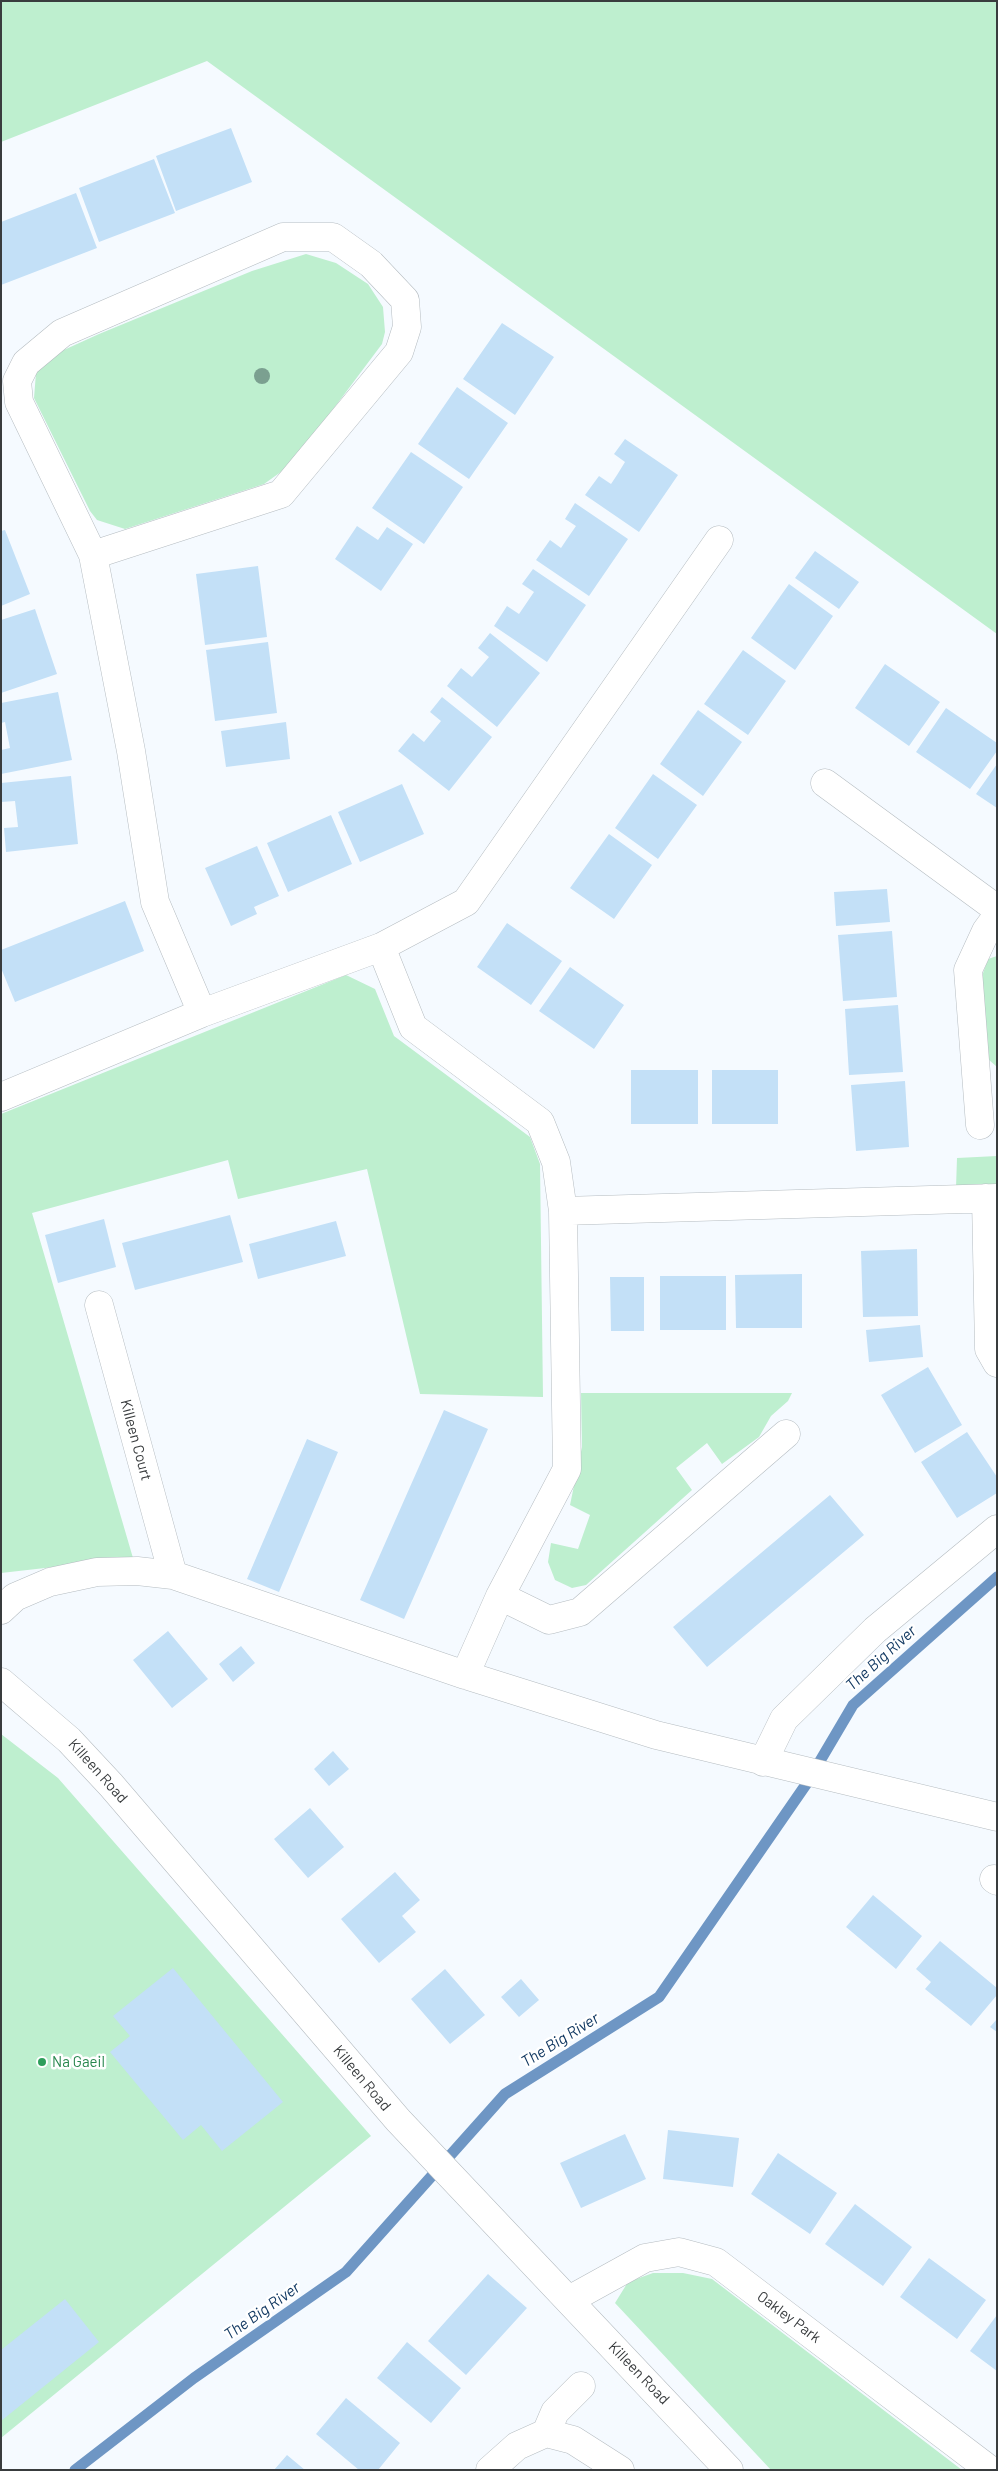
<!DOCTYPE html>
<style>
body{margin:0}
#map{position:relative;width:998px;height:2471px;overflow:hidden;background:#f5faff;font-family:Barlow,sans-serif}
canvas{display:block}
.frame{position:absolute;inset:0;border:2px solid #393c3e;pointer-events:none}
</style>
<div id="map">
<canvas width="998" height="2471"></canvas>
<div class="frame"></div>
</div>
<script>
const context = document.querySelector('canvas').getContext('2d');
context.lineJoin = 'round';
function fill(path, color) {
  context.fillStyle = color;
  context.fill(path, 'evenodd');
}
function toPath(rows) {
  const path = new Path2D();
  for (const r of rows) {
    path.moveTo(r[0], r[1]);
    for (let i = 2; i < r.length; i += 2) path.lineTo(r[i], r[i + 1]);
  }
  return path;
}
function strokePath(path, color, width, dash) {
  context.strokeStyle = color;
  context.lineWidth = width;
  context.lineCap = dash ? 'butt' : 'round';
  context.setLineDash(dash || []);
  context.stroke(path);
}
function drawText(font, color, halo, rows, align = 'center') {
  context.font = font + ' Barlow,sans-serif';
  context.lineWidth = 5;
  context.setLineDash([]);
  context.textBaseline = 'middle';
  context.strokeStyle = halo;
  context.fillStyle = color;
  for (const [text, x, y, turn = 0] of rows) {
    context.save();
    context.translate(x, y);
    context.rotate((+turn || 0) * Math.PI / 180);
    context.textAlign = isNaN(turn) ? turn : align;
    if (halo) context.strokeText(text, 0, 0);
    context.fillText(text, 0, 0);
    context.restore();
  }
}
fill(toPath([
 [1,1,997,1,997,634,207,61,1,142],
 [306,254,336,263,368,284,383,307,385,332,382,344,292,464,264,484,125,529,97,520,90,511,34,398,36,373,55,354,99,334,252,271],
 [997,956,997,1067,988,1059,981,979,988,959],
 [346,975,375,989,394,1036,530,1137,540,1164,543,1397,420,1394,367,1169,238,1199,228,1160,32,1213,133,1558,1,1573,1,1114],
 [997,1156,997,1187,956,1188,957,1158],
 [581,1393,792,1393,788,1401,771,1416,759,1437,722,1464,707,1443,676,1468,692,1490,586,1585,572,1588,555,1580,548,1562,551,1543,578,1549,590,1515,570,1505,582,1447],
 [1,1734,58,1778,371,2136,1,2438],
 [653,2273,683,2273,712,2279,962,2470,771,2470,615,2303,628,2282]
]), '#beefcf');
strokePath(toPath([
 [75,2470,194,2378,346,2272,505,2094,659,1997,807,1783,853,1705,997,1577]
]), '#6e96c4', 11);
fill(toPath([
 [231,128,252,182,176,211,156,156],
 [154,159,175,213,99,242,79,188],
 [76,193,97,248,1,285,1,222],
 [502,323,554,357,515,415,463,379],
 [457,387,508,423,469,479,418,444],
 [625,439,678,475,639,532,585,495,599,476,611,484,617,475,625,462,614,454],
 [411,452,463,487,424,544,372,508],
 [575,503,628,539,589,596,536,560,550,540,561,548,567,539,576,526,565,519],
 [357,526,378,540,387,527,413,544,381,591,335,559],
 [5,530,30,594,1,606,1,531],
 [815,551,859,582,839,609,795,578],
 [258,566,267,637,205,645,196,574],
 [533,569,586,605,547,662,494,626,507,606,519,614,534,592,522,584],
 [789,584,833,616,795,670,751,638],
 [35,609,57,674,1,693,1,620],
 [490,633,540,673,497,727,447,686,461,668,472,677,489,657,478,648],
 [268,642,277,713,215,721,206,650],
 [743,650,786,681,748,735,704,704],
 [885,664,940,702,909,746,855,708],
 [58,692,72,760,1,774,1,750,10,748,5,722,1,723,1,703],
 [442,697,492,737,449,791,398,751,413,733,424,742,441,721,430,712],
 [946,708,997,743,997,751,970,789,916,752],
 [698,710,742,742,703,796,660,764],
 [286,722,290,759,226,767,221,731],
 [997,764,997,808,976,794],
 [653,774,697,805,658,859,615,828],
 [71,776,78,844,6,852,4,828,18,827,15,801,1,802,1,783],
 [402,784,424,834,360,862,338,812],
 [331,815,352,864,288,892,267,843],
 [609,834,652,865,614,919,570,888],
 [257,846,279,896,254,907,257,914,231,926,205,868],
 [887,889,890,922,836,926,834,892],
 [125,901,144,951,15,1002,1,968,1,950],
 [507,923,562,961,531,1005,477,967],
 [892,931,897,997,843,1001,838,935],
 [570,967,624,1005,594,1049,539,1011],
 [898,1005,903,1072,849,1075,845,1009],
 [631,1070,698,1070,698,1124,631,1124],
 [712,1070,778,1070,778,1124,712,1124],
 [905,1081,909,1147,856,1151,851,1085],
 [230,1215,243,1262,135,1290,122,1243],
 [104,1219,116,1267,58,1283,45,1235],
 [336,1221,346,1256,258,1279,249,1244],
 [917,1249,918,1316,863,1317,861,1251],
 [802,1274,802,1328,736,1328,735,1275],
 [660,1276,726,1276,726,1330,660,1330],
 [610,1277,644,1277,644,1331,611,1331],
 [920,1325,923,1357,869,1362,866,1330],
 [928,1367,962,1425,915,1453,881,1395],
 [444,1410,488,1429,404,1619,360,1600],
 [967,1432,997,1477,997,1493,957,1518,921,1462],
 [307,1439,338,1452,279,1592,247,1579],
 [830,1495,864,1535,707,1667,673,1627],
 [168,1631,208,1679,172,1708,133,1660],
 [241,1646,255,1663,233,1682,219,1664],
 [333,1751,349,1769,329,1786,314,1769],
 [310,1808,344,1847,308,1878,274,1839],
 [395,1872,420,1900,402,1916,416,1932,379,1963,341,1919],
 [873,1895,922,1936,896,1969,846,1927],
 [940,1941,997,1988,997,1995,971,2026,925,1989,931,1982,916,1969],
 [173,1968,283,2102,222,2151,201,2125,183,2140,110,2052,130,2036,113,2016],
 [445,1969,485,2015,450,2044,411,1999],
 [521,1979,539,2000,519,2017,501,1997],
 [997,2019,997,2032,990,2027],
 [668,2130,739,2138,733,2187,663,2179],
 [625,2134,646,2179,581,2208,560,2163],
 [778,2153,837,2193,810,2234,751,2194],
 [855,2204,912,2247,883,2286,825,2244],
 [929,2258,986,2300,957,2339,900,2297],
 [488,2274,527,2308,466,2375,428,2341],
 [65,2299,99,2342,1,2421,1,2350],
 [997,2315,997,2371,970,2351],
 [407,2342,461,2388,431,2423,377,2378],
 [346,2398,400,2443,378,2470,359,2470,316,2434],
 [287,2455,305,2470,274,2470]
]), '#c3e0f7');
const minor = toPath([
 [93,555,281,494,399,352,407,327,405,300,371,264,333,237,283,237,62,333,26,363,17,381,19,402,93,555,131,751,155,902,202,1013],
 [825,783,997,909],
 [381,947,413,1027,540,1122,556,1162,563,1211,567,1469,500,1596,465,1675],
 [1,1097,202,1013,381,947,466,902,719,540],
 [980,1125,968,970,986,931,997,916],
 [986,1198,989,1349,997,1363],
 [563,1211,997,1198],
 [99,1305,173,1575],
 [500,1596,549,1620,580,1612,786,1434],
 [1,1610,15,1597,50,1582,97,1572,137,1571,173,1575,465,1675,656,1735,997,1817],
 [1,1682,69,1740,111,1785,398,2120,729,2470],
 [763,1762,784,1719,875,1630,997,1529],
 [994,1879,997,1881],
 [569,2300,645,2258,679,2252,716,2262,990,2470],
 [546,2433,573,2440,620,2470],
 [490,2470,517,2446,546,2433,555,2412,581,2386]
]);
strokePath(minor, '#b5bcc1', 29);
strokePath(minor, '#fff', 28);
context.fillStyle = '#7ba090';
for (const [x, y] of [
 [262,376]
]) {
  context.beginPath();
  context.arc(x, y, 8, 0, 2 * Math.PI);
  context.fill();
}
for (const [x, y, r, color] of [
 [42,2062,5,"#2e9e5b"]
]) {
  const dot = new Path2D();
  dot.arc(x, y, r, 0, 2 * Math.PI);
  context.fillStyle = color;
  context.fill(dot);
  strokePath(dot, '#fff', 2);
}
drawText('15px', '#393c3e', '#fff', [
 ["Killeen Court",136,1440,75],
 ["Killeen Road",98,1771,48],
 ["Killeen Road",362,2078,50],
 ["Oakley Park",789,2317,37],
 ["Killeen Road",639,2373,46]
]);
drawText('15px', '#27864d', '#fff', [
 ["Na Gaeil",52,2062]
], 'left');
drawText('italic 16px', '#123962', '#fff', [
 ["The Big River",881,1658,-42],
 ["The Big River",560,2040,-32],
 ["The Big River",262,2311,-35]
]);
</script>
